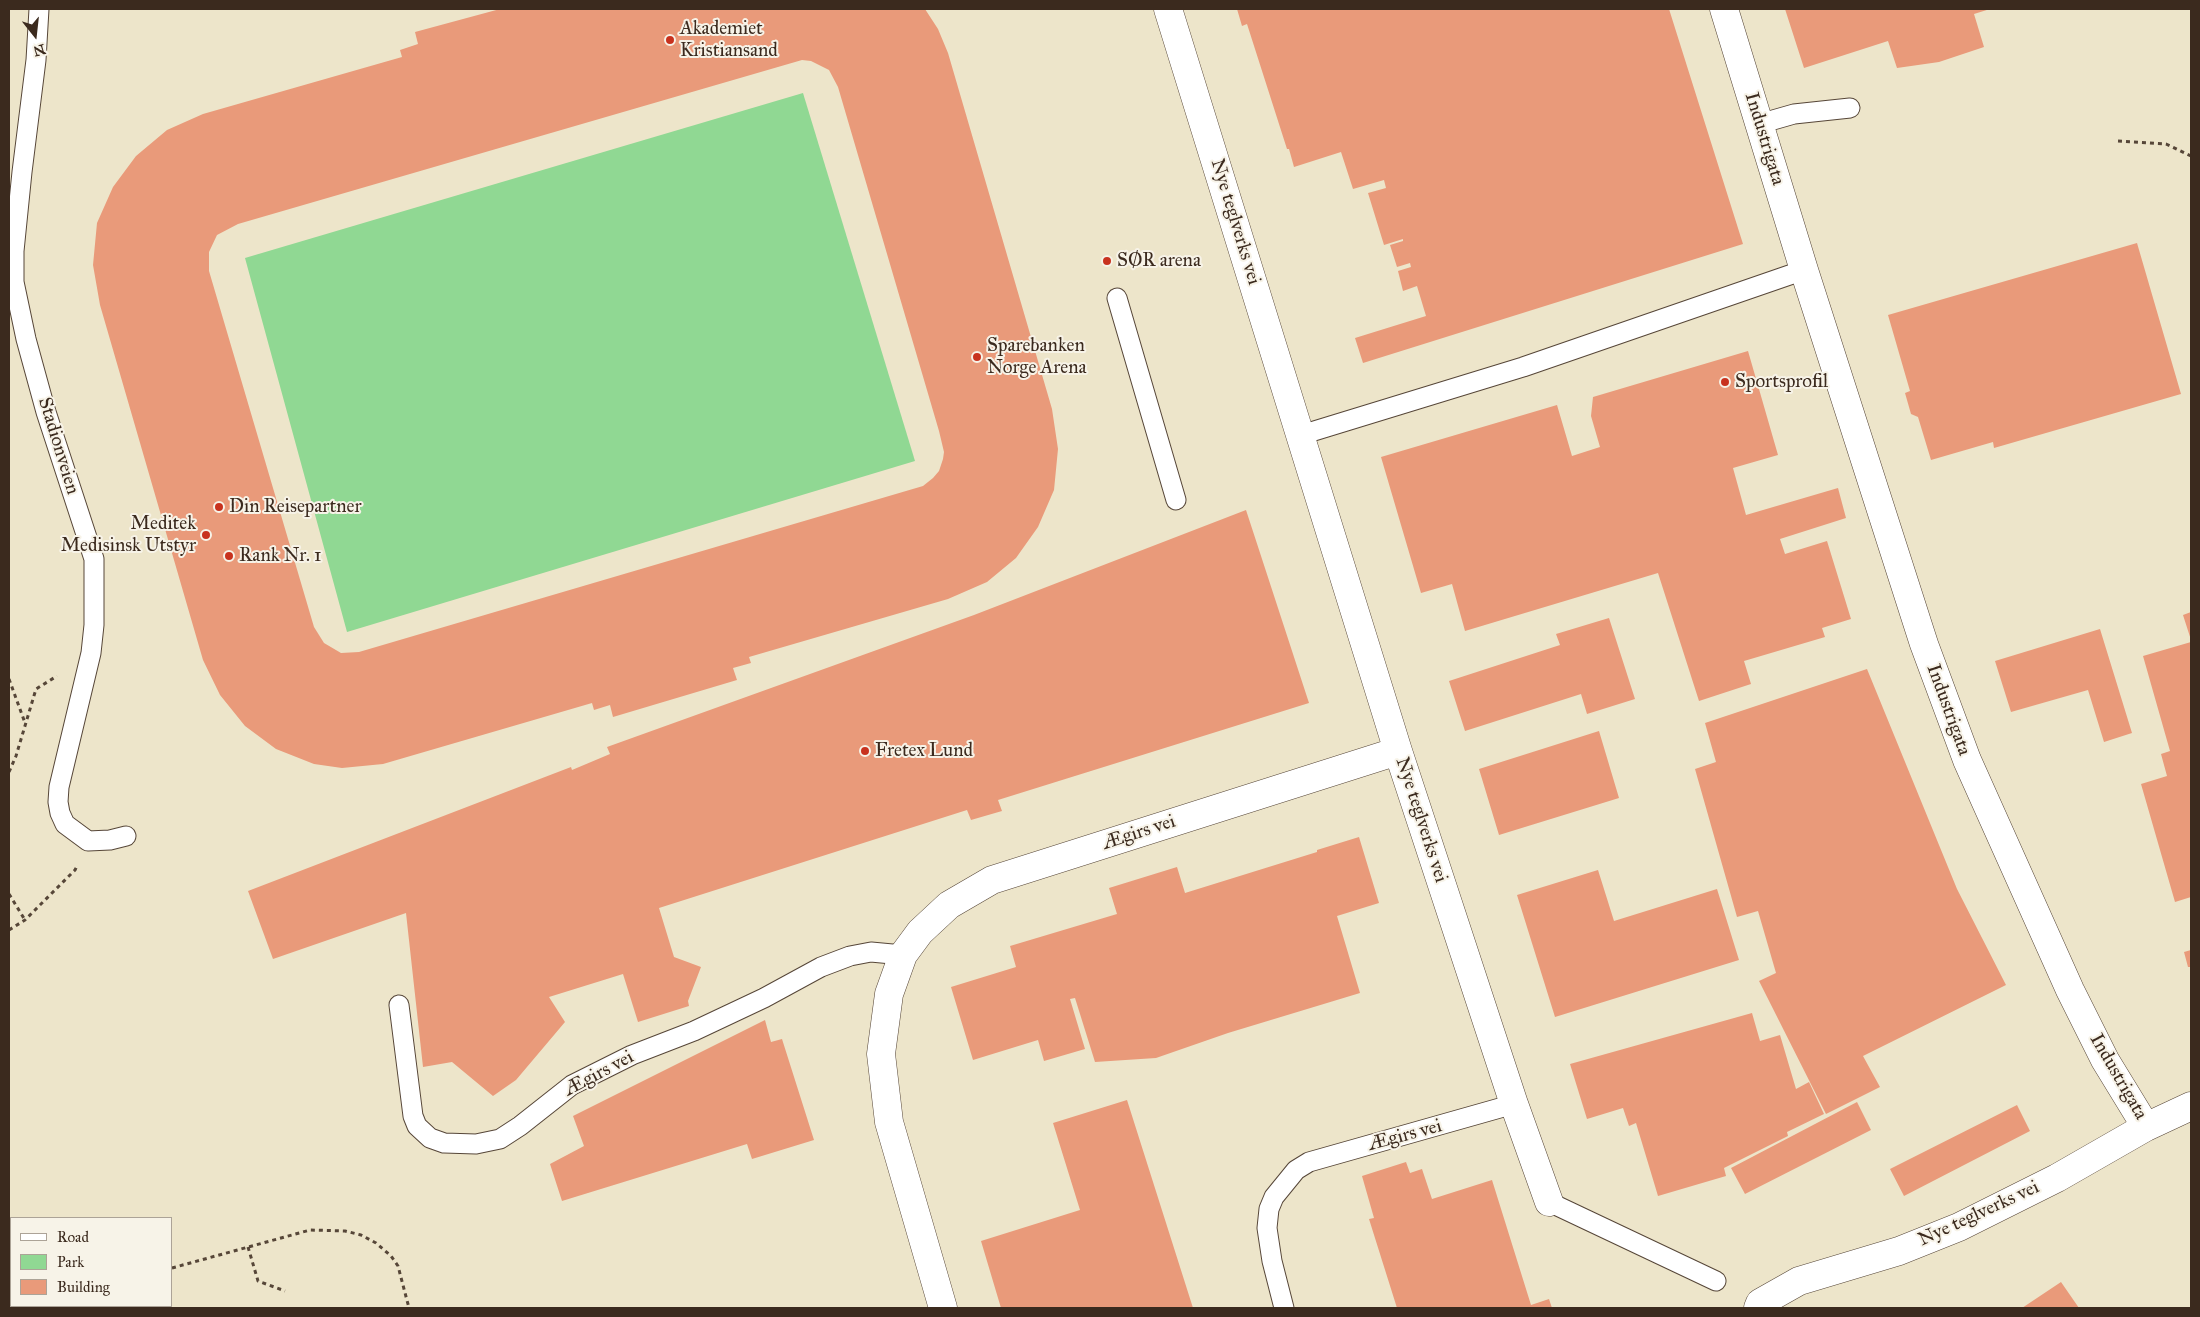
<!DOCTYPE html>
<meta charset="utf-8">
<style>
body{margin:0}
#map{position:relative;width:2200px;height:1317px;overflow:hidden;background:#ede5ca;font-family:"IM FELL Great Primer",serif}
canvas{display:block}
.frame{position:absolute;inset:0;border:10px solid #3b2a1e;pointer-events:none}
.legend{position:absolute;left:10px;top:1217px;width:162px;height:90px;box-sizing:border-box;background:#f7f3e8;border:1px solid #aca397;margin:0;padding:6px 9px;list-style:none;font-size:15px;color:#3b2a1e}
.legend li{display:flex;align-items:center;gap:10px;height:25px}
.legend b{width:25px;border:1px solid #aca397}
.north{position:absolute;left:10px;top:10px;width:50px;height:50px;-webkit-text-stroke:4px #f7f3e8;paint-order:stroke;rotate:164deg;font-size:14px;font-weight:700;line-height:20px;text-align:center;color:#3b2a1e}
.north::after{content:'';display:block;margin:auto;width:18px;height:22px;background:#3b2a1e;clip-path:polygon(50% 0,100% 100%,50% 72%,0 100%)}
</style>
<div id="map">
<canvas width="2200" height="1317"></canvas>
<div class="frame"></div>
<ul class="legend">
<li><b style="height:6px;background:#fff"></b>Road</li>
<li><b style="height:14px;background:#90d893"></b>Park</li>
<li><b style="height:14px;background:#e99a7a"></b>Building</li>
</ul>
<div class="north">N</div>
</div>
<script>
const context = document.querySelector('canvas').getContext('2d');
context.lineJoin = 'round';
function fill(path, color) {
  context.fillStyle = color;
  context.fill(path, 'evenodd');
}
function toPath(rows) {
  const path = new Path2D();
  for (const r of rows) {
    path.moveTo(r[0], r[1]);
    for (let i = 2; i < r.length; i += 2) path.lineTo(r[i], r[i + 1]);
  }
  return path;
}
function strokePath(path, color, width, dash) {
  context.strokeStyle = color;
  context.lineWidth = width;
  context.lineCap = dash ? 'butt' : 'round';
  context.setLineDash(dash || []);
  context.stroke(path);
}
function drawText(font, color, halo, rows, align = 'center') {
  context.font = font + ' "IM FELL Great Primer",serif';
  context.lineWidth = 4;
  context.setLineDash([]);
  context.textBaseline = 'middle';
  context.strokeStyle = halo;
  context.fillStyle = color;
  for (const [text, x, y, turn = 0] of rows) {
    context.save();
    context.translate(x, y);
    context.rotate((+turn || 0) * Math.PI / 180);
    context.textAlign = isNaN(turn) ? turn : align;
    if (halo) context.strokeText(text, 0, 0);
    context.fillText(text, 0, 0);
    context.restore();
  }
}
fill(toPath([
 [803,93,915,461,347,632,245,258]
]), '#90d893');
fill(toPath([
 [500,9,925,9,938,29,948,53,1052,409,1058,449,1054,490,1038,527,1016,558,987,582,948,599,749,657,751,663,733,668,737,680,613,717,610,705,594,710,592,703,383,764,342,768,314,764,276,749,245,726,220,695,203,660,100,305,93,265,97,223,113,187,136,156,167,130,203,114,402,57,400,50,418,44,415,32],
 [802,60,811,61,829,70,838,87,939,431,944,452,943,459,939,471,933,478,923,486,359,652,341,653,324,643,314,627,209,271,209,252,217,235,238,224],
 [1237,9,1669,9,1743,244,1363,363,1355,338,1426,316,1417,286,1403,291,1398,271,1411,267,1410,263,1397,267,1390,245,1403,241,1403,239,1384,245,1368,193,1386,188,1384,180,1353,189,1341,152,1294,167,1289,149,1287,149,1247,24,1242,26],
 [1785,9,1990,9,1974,14,1984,47,1939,62,1897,68,1888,41,1804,68],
 [2137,243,2181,394,1994,448,1993,442,1931,460,1918,417,1911,414,1905,393,1910,391,1888,315],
 [1748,351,1778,455,1733,468,1746,515,1838,488,1846,518,1780,539,1785,554,1827,541,1851,619,1822,628,1825,637,1744,661,1751,684,1699,701,1658,573,1465,631,1452,584,1421,593,1381,457,1557,405,1572,456,1600,447,1591,416,1593,397],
 [1246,510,1309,703,998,800,1002,811,971,820,967,810,659,908,674,957,701,967,688,1001,689,1006,638,1022,623,974,549,997,565,1022,516,1080,493,1096,452,1062,423,1067,406,913,273,959,248,891,571,767,572,770,610,754,607,747,974,615],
 [2191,612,2191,640,2183,615],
 [1609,618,1635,699,1587,714,1581,694,1465,731,1449,681,1560,645,1556,634],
 [2100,629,2132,733,2104,742,2088,690,2011,712,1995,661],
 [2191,642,2191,897,2175,902,2141,784,2167,776,2161,754,2170,751,2143,656],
 [1867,669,1957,889,2006,985,1863,1056,1880,1087,1826,1114,1759,981,1776,973,1758,911,1737,917,1695,769,1716,762,1705,723],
 [1599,731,1619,798,1499,835,1479,769],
 [1359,837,1379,903,1337,916,1360,993,1228,1033,1156,1058,1095,1062,1075,998,1070,999,1085,1049,1044,1061,1038,1040,973,1060,951,987,1016,967,1010,946,1117,914,1109,888,1177,867,1185,893,1317,852,1317,850],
 [1598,870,1614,921,1717,889,1739,960,1555,1017,1517,895],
 [2191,950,2191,967,2188,967,2184,952],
 [1752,1013,1760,1041,1780,1035,1796,1089,1809,1082,1824,1114,1787,1132,1788,1136,1724,1168,1726,1176,1658,1196,1636,1123,1629,1126,1623,1108,1587,1119,1570,1064],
 [765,1020,771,1042,782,1039,814,1140,752,1159,747,1144,562,1201,550,1164,584,1146,573,1116],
 [1127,1100,1193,1308,1001,1308,981,1241,1080,1210,1053,1123],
 [1857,1102,1871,1130,1745,1194,1731,1168],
 [2017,1105,2030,1131,1904,1196,1890,1169],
 [1406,1162,1410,1173,1422,1169,1432,1199,1492,1180,1531,1305,1549,1299,1552,1308,1397,1308,1369,1219,1374,1218,1362,1176],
 [2061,1282,2079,1308,2022,1308]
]), '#e99a7a');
const lane = toPath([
 [39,9,36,60,22,172,14,251,14,282,26,339,46,412,94,559,94,625,91,653,59,787,58,802,60,813,65,824,88,841,110,840,126,836],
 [1759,124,1794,114,1850,108],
 [1117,298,1176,500],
 [1301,435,1523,367,1804,270],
 [399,1005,413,1116,417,1126,430,1138,444,1143,476,1144,500,1139,520,1126,572,1085,632,1055,694,1031,764,998,821,967,850,956,871,952,903,955],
 [1549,1202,1716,1281],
 [1284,1308,1272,1261,1267,1228,1269,1209,1274,1197,1296,1170,1309,1162,1514,1104]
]);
const street = toPath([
 [1168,9,1398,751,1514,1104,1549,1202],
 [1724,9,1804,270,1924,644,1967,760,2070,990,2105,1060,2146,1127],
 [943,1308,889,1122,881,1054,889,994,903,955,920,932,949,905,992,880,1398,751],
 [1758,1308,1760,1303,1799,1281,1899,1251,1959,1227,2057,1178,2146,1127,2191,1106]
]);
strokePath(lane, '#564638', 21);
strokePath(street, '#564638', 29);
strokePath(toPath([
 [2118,141,2166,144,2191,156],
 [9,679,25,723],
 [9,772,16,756,36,689,57,676],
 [9,894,25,920],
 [9,930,25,920,75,870,77,866],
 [248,1247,258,1281,285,1291],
 [172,1268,310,1230,345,1231,361,1235,376,1243,391,1256,398,1266,409,1308]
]), '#564638', 3, [4, 4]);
strokePath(lane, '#fff', 19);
strokePath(street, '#fff', 28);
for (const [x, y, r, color] of [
 [670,40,5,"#c8321e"],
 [1107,261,5,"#c8321e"],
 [977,357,5,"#c8321e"],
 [1725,382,5,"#c8321e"],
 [219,507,5,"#c8321e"],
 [206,535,5,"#c8321e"],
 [229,556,5,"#c8321e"],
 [865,751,5,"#c8321e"]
]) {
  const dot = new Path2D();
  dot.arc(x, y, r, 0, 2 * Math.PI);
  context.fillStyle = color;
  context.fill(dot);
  strokePath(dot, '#f7f3e8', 2);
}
drawText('19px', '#3b2a1e', '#f7f3e8', [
 ["Akademiet",680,29],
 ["Kristiansand",680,51],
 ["SØR arena",1117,261],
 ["Sparebanken",987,346],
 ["Norge Arena",987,368],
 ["Sportsprofil",1735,382],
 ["Din Reisepartner",229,507],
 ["Meditek",196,524,"right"],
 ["Medisinsk Utstyr",196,546,"right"],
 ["Rank Nr. 1",239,556],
 ["Fretex Lund",875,751]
], 'left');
drawText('19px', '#3b2a1e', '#f7f3e8', [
 ["Industrigata",1764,139,73],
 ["Nye teglverks vei",1235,222,73],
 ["Stadionveien",58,446,73],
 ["Industrigata",1948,710,70],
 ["Nye teglverks vei",1421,820,72],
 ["Ægirs vei",1139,833,-18],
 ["Ægirs vei",599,1074,-28],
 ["Industrigata",2118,1077,60],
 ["Ægirs vei",1405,1136,-15],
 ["Nye teglverks vei",1979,1214,-25]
]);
</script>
